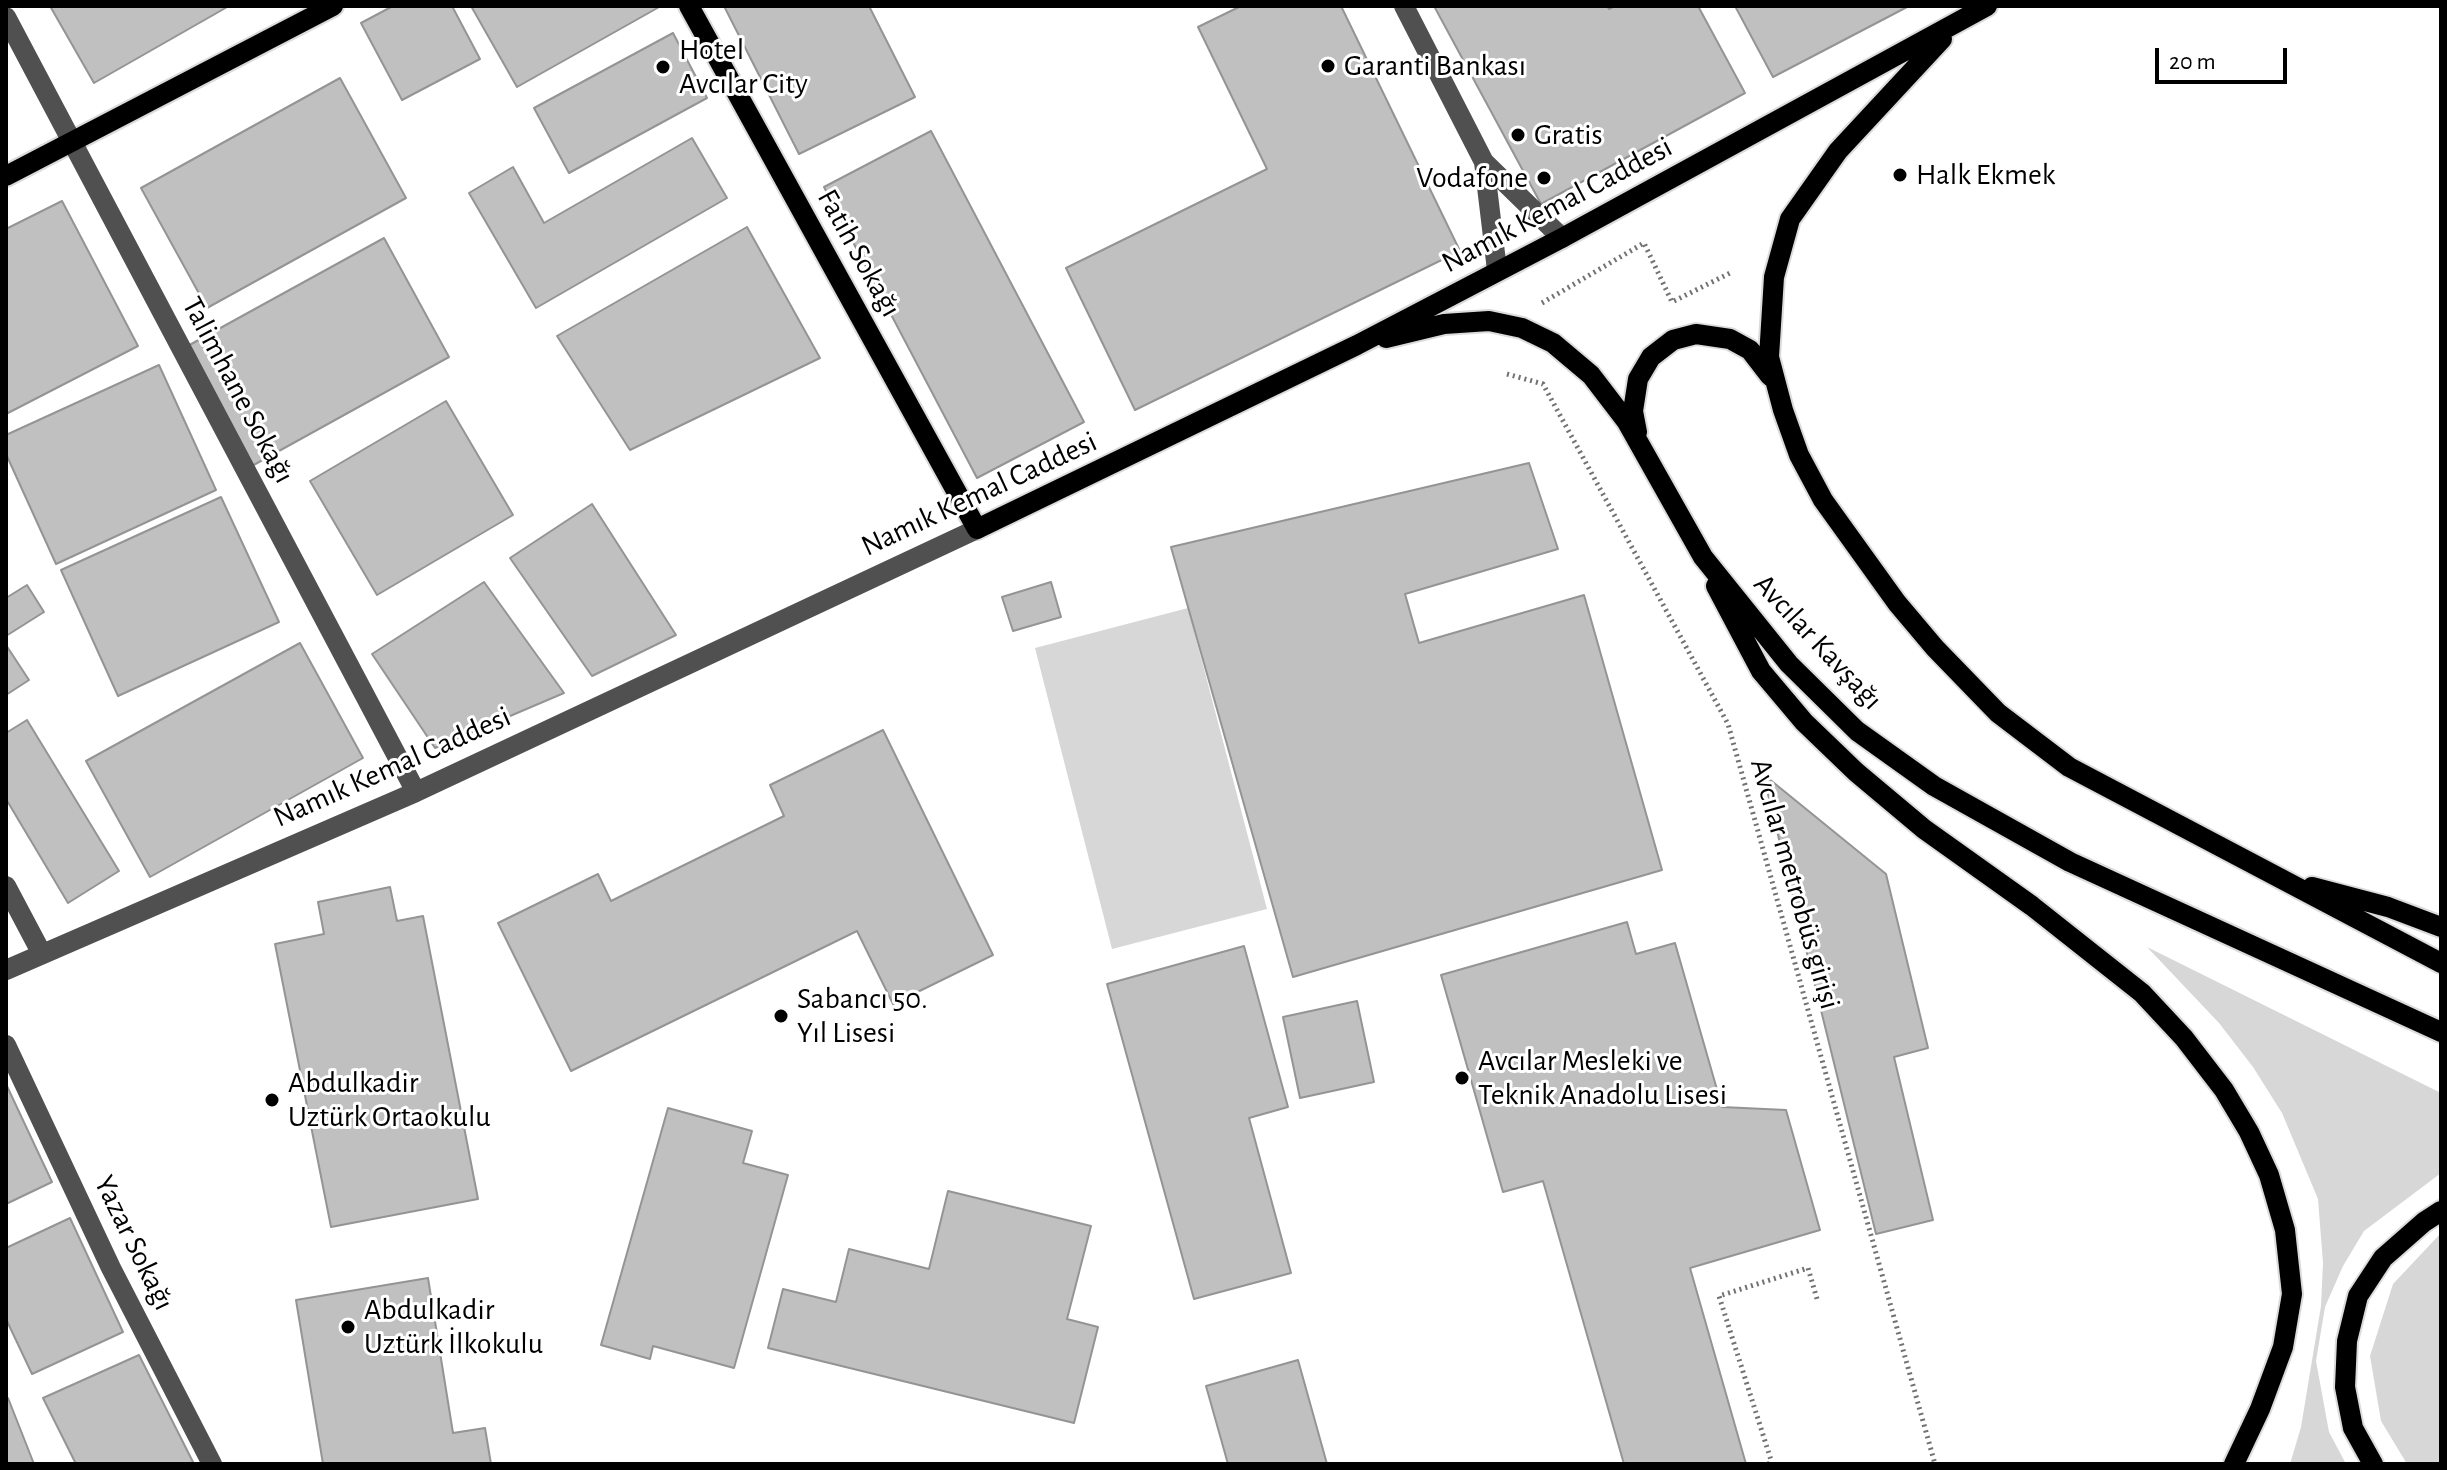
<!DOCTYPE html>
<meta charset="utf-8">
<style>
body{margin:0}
#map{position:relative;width:2447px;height:1470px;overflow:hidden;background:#fff;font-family:"Alegreya Sans",sans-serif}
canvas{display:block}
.frame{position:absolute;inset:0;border:8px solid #000;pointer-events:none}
.scale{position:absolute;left:2155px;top:48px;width:132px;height:36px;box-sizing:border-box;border:4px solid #000;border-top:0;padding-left:10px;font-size:24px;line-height:28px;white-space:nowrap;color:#000;-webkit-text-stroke:6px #fff;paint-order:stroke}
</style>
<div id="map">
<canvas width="2447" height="1470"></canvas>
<div class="frame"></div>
<div class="scale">20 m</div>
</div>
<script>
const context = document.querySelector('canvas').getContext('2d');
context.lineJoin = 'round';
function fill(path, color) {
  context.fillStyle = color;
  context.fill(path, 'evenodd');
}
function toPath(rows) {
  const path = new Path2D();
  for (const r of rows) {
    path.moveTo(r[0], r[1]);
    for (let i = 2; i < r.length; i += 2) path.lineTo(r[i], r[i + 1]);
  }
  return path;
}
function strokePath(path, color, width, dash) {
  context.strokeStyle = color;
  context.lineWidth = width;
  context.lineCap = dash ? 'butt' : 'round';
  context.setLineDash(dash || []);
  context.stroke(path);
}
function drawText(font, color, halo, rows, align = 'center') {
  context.font = font + ' "Alegreya Sans",sans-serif';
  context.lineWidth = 6;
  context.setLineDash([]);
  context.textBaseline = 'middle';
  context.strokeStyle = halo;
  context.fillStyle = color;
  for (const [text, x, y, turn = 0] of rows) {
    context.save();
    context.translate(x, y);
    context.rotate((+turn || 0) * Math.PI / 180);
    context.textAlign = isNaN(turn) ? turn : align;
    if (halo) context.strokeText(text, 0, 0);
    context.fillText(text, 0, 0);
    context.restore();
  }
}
fill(toPath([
 [1188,608,1267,909,1112,949,1035,648],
 [2147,947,2441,1093,2441,1173,2364,1231,2343,1266,2325,1307,2316,1361,2329,1432,2346,1464,2290,1464,2301,1427,2321,1306,2323,1263,2318,1199,2282,1113,2253,1067,2219,1023],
 [2441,1233,2441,1464,2407,1464,2381,1421,2370,1356,2393,1284]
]), '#d7d7d7');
const building = toPath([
 [50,6,229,6,94,83,50,6],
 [393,6,452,6,480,59,402,100,361,23,393,6],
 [471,6,661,6,517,87,471,6],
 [724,6,869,6,915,97,799,154,724,6],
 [1241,6,1341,6,1460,251,1135,410,1066,268,1267,169,1198,27,1241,6],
 [1434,6,1607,6,1609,9,1615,6,1698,6,1745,93,1541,204,1434,6],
 [1735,6,1909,6,1773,77,1735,6],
 [673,33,707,98,569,173,534,108,673,33],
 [340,78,406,198,207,308,141,188,340,78],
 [931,131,1084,422,977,478,824,187,931,131],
 [692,138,727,198,536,308,469,193,513,167,544,223,692,138],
 [62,201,138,346,6,414,6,229,62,201],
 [747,227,820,358,630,450,557,336,747,227],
 [384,238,449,357,250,467,184,348,384,238],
 [159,365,216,490,56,564,6,454,6,435,159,365],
 [446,401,513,515,377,595,310,481,446,401],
 [1529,463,1558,549,1405,594,1419,643,1584,595,1662,870,1293,977,1171,547,1529,463],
 [221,497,279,622,118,696,61,570,221,497],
 [592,504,676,635,592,676,510,558,592,504],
 [484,582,564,693,435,748,372,654,484,582],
 [1051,582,1061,617,1013,631,1002,597,1051,582],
 [27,585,44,612,6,636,6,598,27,585],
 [300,643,363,758,150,877,86,761,300,643],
 [6,645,29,680,6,695,6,645],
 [27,720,119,871,68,903,6,799,6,733,27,720],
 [883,730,993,955,893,1004,857,931,571,1071,498,923,598,874,611,901,784,816,770,785,883,730],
 [1763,774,1886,874,1928,1048,1894,1057,1933,1220,1876,1234,1763,774],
 [390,887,397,921,423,916,478,1199,331,1227,275,944,324,934,318,902,390,887],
 [1627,922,1636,954,1675,943,1722,1107,1786,1110,1820,1230,1690,1268,1746,1464,1624,1464,1543,1181,1503,1192,1441,975,1627,922],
 [1244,946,1288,1107,1249,1118,1291,1273,1194,1299,1107,984,1244,946],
 [1357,1001,1374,1082,1300,1098,1283,1017,1357,1001],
 [6,1084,52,1182,6,1204,6,1084],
 [668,1108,752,1131,743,1163,788,1175,734,1368,653,1346,650,1359,601,1345,668,1108],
 [948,1191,1091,1226,1067,1319,1098,1327,1074,1423,768,1348,783,1289,836,1302,849,1249,929,1269,948,1191],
 [70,1218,123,1332,32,1374,6,1319,6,1248,70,1218],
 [428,1278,453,1433,485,1428,491,1464,323,1464,296,1300,428,1278],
 [139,1355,194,1464,76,1464,43,1398,139,1355],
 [1298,1360,1327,1464,1228,1464,1206,1386,1298,1360],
 [6,1398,8,1398,34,1464,6,1464,6,1398]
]);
fill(building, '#c0c0c0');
strokePath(building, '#949494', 2);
const major = toPath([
 [689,6,977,529,1357,345,1562,238,1987,6],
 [1942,39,1838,151,1790,219,1774,277,1769,357,1783,410,1799,455,1823,500,1897,603,1935,648,1998,713,2069,767,2441,963],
 [6,176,333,6],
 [1386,338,1444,324,1489,321,1522,328,1553,343,1591,375,1627,422,1703,557,1789,664,1857,731,1934,786,2070,862,2441,1032],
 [1637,432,1633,411,1638,379,1651,357,1673,340,1696,334,1730,339,1750,350,1770,376],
 [1716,586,1761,671,1804,722,1856,772,1924,829,2032,906,2142,993,2184,1038,2224,1090,2249,1132,2269,1175,2285,1230,2292,1294,2283,1347,2260,1409,2234,1464],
 [2312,887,2388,907,2441,927],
 [2373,1464,2353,1428,2345,1387,2347,1341,2358,1296,2383,1258,2424,1222,2441,1211]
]);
strokePath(major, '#dbdbdb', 24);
strokePath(toPath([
 [1542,303,1644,243,1672,302,1732,272],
 [1507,374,1543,384,1728,724,1935,1464],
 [1769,1464,1771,1460,1719,1296,1808,1268,1817,1299]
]), '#727272', 5, [2, 4]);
strokePath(toPath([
 [1404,6,1484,162,1497,270],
 [6,17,416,792],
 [1484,162,1562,238],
 [6,886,42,954],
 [6,970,416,792,977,529],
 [6,1045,111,1268,212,1464]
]), '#505050', 20);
strokePath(major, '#000', 20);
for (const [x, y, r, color] of [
 [1328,66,8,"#000"],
 [663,67,8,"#000"],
 [1518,135,8,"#000"],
 [1900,175,8,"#000"],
 [1544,178,8,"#000"],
 [781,1016,8,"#000"],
 [1462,1078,8,"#000"],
 [272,1100,8,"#000"],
 [348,1327,8,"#000"]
]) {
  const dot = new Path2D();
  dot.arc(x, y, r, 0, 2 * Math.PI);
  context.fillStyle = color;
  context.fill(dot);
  strokePath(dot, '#fff', 3);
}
drawText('30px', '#000', '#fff', [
 ["Hotel",679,50],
 ["Avcılar City",679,84],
 ["Garanti Bankası",1344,66],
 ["Gratis",1534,135],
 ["Halk Ekmek",1916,175],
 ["Vodafone",1528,178,"right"],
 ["Sabancı 50.",797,999],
 ["Yıl Lisesi",797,1033],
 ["Avcılar Mesleki ve",1478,1061],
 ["Teknik Anadolu Lisesi",1478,1095],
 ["Abdulkadir",288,1083],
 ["Uztürk Ortaokulu",288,1117],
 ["Abdulkadir",364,1310],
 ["Uztürk İlkokulu",364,1344]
], 'left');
drawText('30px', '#000', '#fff', [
 ["Namık Kemal Caddesi",1557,205,-28],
 ["Fatih Sokağı",859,253,61],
 ["Talimhane Sokağı",238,390,62],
 ["Namık Kemal Caddesi",979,494,-25],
 ["Avcılar Kavşağı",1818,642,47],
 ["Namık Kemal Caddesi",392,767,-24],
 ["Avcılar metrobüs girişi",1795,884,74],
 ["Yazar Sokağı",134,1243,64]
]);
</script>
